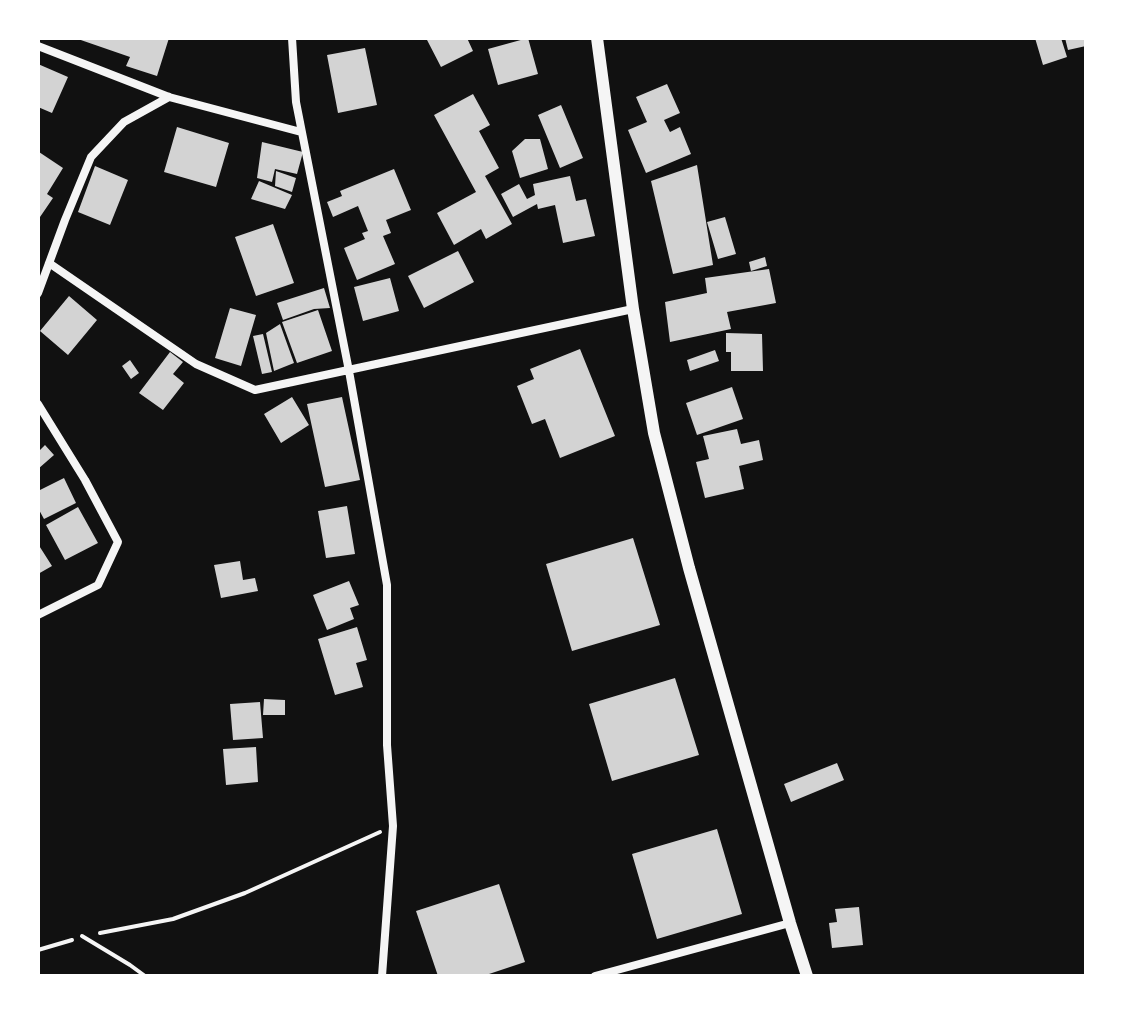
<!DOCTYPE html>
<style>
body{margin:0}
#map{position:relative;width:1124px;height:1014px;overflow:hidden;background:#111;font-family:Signika,sans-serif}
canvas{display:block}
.frame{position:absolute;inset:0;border:40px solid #fff;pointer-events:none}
</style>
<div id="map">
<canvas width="1124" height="1014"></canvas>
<div class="frame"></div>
</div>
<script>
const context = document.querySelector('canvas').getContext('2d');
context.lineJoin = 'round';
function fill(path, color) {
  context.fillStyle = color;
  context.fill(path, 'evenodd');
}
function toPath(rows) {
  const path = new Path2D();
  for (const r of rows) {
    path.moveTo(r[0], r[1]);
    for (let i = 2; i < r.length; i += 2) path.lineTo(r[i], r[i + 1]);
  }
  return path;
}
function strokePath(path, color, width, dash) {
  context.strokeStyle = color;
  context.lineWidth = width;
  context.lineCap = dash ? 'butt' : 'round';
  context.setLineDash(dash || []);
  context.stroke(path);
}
fill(toPath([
 [75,38,169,38,157,76,126,66,130,57],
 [426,38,467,38,473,51,441,67],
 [528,38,538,74,498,85,488,49],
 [1035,38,1061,38,1067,57,1043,65],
 [1065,38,1086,38,1086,46,1068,50],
 [365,48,377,105,338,113,327,55],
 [38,64,68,77,52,113,38,107],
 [667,84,680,113,664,120,670,132,680,127,691,154,646,173,628,130,647,122,636,97],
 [473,94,490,125,479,131,499,168,485,176,512,224,486,239,481,229,454,245,437,213,476,192,434,115],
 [561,105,583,158,560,168,538,115],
 [177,127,229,143,216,187,164,172],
 [525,139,540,139,548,169,520,178,512,151],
 [262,142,303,152,297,174,275,169,272,182,257,178],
 [39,152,63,168,47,194,53,198,40,217,38,216],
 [697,165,713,265,673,274,651,181],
 [95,166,128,180,110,225,78,212],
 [394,169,411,210,386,220,391,233,383,236,395,264,357,280,344,248,365,239,362,233,368,231,358,206,333,217,327,202,342,196,340,191],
 [276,171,296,178,292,192,275,186],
 [570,176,576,201,586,199,595,236,563,243,555,205,538,209,537,204,513,217,501,194,519,184,527,199,535,195,533,184],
 [259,181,292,195,285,209,251,199],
 [725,217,736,254,718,259,707,222],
 [273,224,294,283,256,296,235,237],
 [458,251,474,282,424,308,408,276],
 [765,257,767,266,751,271,749,262],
 [769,269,776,303,727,312,731,329,670,342,665,302,707,293,705,278],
 [390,278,399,311,363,321,354,287],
 [324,288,330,308,314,309,283,320,277,303],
 [69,296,97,320,68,355,40,331],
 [230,308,256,315,241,366,215,358],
 [318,310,332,351,297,363,282,322],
 [280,324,294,363,274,371,266,333],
 [726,333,762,334,763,371,731,371,731,352,726,352],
 [263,334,272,372,262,374,253,336],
 [580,349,615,436,560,458,545,419,532,424,517,386,534,379,530,369],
 [715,350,719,361,690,371,687,360],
 [170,352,183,362,173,374,184,383,163,410,139,393],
 [130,360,139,373,131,379,122,366],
 [732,387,743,419,697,435,686,403],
 [292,397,309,425,281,443,264,414],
 [342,397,360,480,325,487,307,404],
 [737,429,741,444,759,440,763,460,739,466,744,489,705,498,696,462,709,459,703,436],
 [45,445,54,455,38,469,38,452],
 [64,478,76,503,44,519,38,508,38,491],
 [347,506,355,554,326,558,318,511],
 [78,507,98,543,65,560,46,525],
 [633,538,660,625,572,651,546,564],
 [38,544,52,566,38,574],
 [240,561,243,580,255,578,258,591,221,598,214,565],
 [349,581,359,605,350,608,354,619,327,630,313,595],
 [357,627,367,660,356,663,363,687,335,695,318,639],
 [675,678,699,755,612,781,589,704],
 [264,699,285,700,285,715,263,715],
 [260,702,263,738,233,740,230,704],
 [256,747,258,782,226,785,223,749],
 [837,763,844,780,791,802,784,784],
 [717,829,742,914,657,939,632,854],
 [499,884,525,962,483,976,438,976,416,911],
 [859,907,863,945,832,948,829,923,837,922,835,909]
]), '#d3d3d3');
strokePath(toPath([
 [100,933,173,919,245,893,380,832],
 [38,950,72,940]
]), '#f5f5f5', 4);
strokePath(toPath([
 [82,936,130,965,145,976]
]), '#f5f5f5', 4);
strokePath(toPath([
 [292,38,296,102,349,371,387,585,387,745,393,826,382,976],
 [38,46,169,97,301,132],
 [49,263,196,364,255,390,633,309],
 [38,293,65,220,91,157,124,122,169,97],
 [38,404,85,480,118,542,98,585,38,615],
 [595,976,790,923]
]), '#f5f5f5', 8);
strokePath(toPath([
 [597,38,633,309,654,433,689,568,790,923,807,976]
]), '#f5f5f5', 12);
</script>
